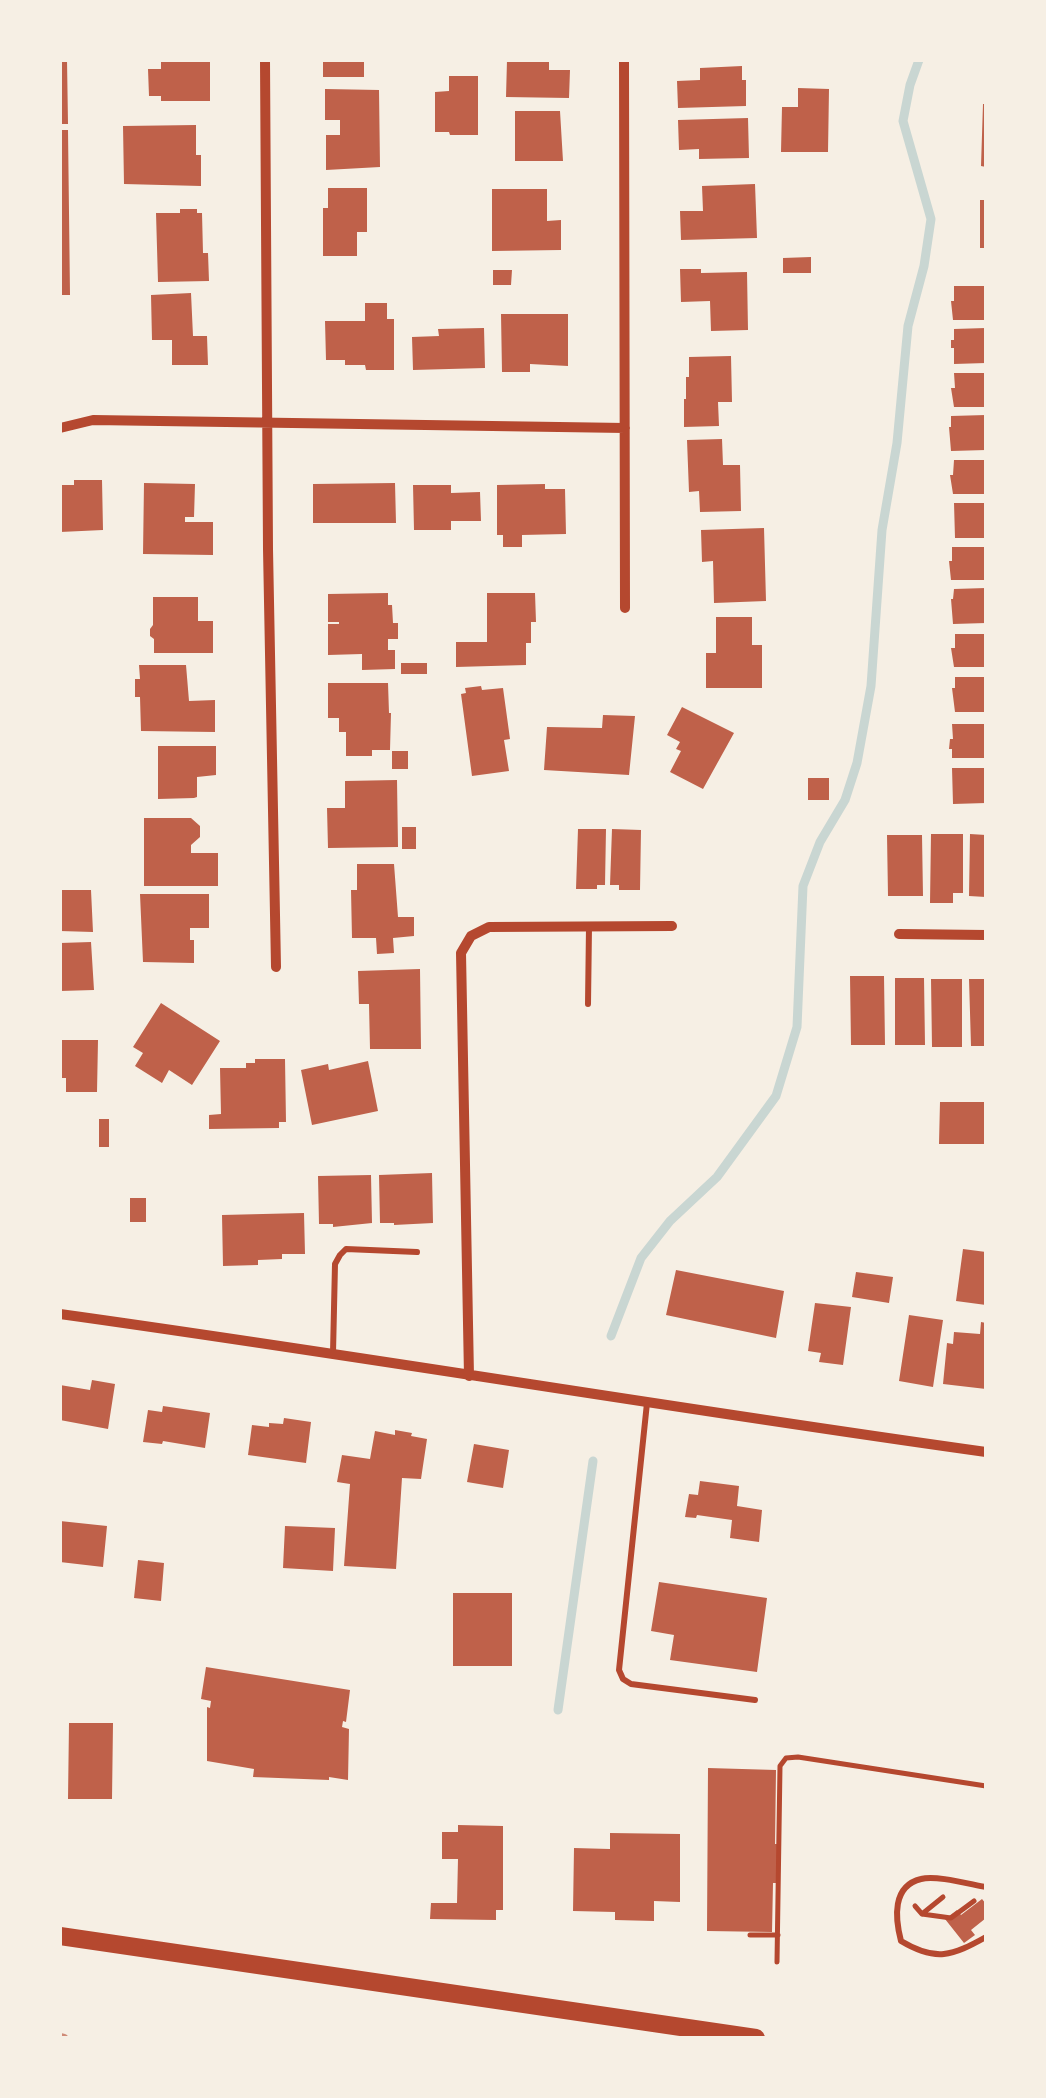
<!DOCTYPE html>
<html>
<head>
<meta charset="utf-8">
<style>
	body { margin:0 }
	#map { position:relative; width:1046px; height:2098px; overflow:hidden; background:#f6efe4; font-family:Cabin,sans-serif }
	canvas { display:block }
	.frame { position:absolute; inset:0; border:62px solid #f6efe4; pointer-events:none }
</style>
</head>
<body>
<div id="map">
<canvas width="1046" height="2098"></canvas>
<div class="frame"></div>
</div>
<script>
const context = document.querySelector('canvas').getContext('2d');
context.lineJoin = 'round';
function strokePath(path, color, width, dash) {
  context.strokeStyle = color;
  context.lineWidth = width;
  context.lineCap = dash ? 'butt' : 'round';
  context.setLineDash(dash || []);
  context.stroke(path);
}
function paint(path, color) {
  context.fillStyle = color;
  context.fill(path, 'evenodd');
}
strokePath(new Path2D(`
	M611 1336 641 1258 670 1221 717 1177 776 1096 797 1027 803 886 820 842 845 800 857 763 871 686 882 530 897 443 908 326 924 266 931 219 903 121 910 85 919 60
	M558 1710 593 1461`), '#c9d6d2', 9);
paint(new Path2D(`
	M60 60H67L68 124H60Z
	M161 60H210V101H161V96H149L148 69H161Z
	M323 60H364V77H323Z
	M507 60H549V70H570L569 98 506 97Z
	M742 66V80H746V106L678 108 677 81 700 80V68Z
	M449 76H478V135H450L449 132H435V92L449 91Z
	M798 88 829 89 828 152H781L782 107H798Z
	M325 89 379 90 380 167 326 170V135H340V120H325Z
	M983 104H986V167L981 166Z
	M515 111H560L563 161H515Z
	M748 118 749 158 699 159V149L679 150 678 120Z
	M196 125V155H201V186L124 184 123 126Z
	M60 130H68L70 295H60Z
	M755 184 757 238 681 240 680 211H703L702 186Z
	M328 188H367V232H357V256H323V208H328Z
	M492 189H547V221L561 220V250L492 251Z
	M980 200H986V248H980Z
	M180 209H197V213H202L203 253H208L209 281 158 282 156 213H180Z
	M811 257V273H783V258Z
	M680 269H701V273L747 272 748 330 711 331 710 301 681 302Z
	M493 270H512L511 285H493Z
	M954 286H986V320H953L951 301H954Z
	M191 293 193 336H207L208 365H172V340H152L151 295Z
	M365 303H387V319H394V370H366L365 365H345V360H326L325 321H365Z
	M501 314H568V366L530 364V372H502Z
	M484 328 485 368 413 370 412 337 439 336 438 329Z
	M986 328V363L954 364V348H951V340H954V329Z
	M731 356 732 402H718L719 426 684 427V399H686V377H689V357Z
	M954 373H986V407H954L951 388H955Z
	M986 415V450L951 451 949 427H951V416Z
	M722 439 723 465H740L741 511 700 512 699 491 689 492 687 440Z
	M954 460H986V494H953L950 475H953Z
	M74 480H102L103 530 60 532V485H74Z
	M144 483 195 484 194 517H185V522H213V555L143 554Z
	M395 483 396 523H313V484Z
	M545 484V489H565L566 534 522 535V547H503V535H497V485Z
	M413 485H451V493L480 492 481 521H451V530H414Z
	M954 503H986V538H955Z
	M764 528 766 601 714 603 713 561 702 562 701 530Z
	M952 547H986V580H951L949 561H952Z
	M986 588V623L953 624 951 599H953L954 589Z
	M388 593V605H392L393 623H398V639H388V650H395V669L362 670V654L328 655V624H339V622H328V594Z
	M487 593H535L536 622H531V643H526V665L456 667V642H487Z
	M153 597H198V621H213V653H154V639L150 636V629L153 625Z
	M716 617H752V645H762V688H706V653H716Z
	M955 634H986V667H954L951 648H955Z
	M401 663H427V674H401Z
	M139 665H186L189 701 215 700V732L141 731 140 697H135V679H140Z
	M955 677H986V712H955L952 688H955Z
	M328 683H388L389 713H391L390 750H372V756H346V732H339V718H328Z
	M481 686 482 690 503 688 510 739 504 740 509 771 472 776 461 694 466 693 465 688Z
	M682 707 734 733 703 789 670 772 681 751 676 749 680 742 667 735Z
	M603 715 635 716 629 775 544 770 547 727 602 728Z
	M952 724H986V758H952V749H949L950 739H953Z
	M158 746H216V775L197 777V797L194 798 158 799Z
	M392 751H408V769H392Z
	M952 768H986V803L953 804Z
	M808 778H829V800H808Z
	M397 780 398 847 328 848 327 808H345V781Z
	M144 818H191L200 826V837L191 845V853H218V886H144Z
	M402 827H416V849H402Z
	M578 829H606L605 885H597V889H576Z
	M612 829 641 830 640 890H619V885H610Z
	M931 834H963V893H953V903H930Z
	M970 834 986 835V897L969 896Z
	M887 835H922L923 896H888Z
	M357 864H394L398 917H414V936L393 938 394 953 377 954 376 938H352L351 890H357Z
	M60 890H91L93 932 60 931Z
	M140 894H209V928H190V940H194V963L143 962Z
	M91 942 94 990 60 991V943Z
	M420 969 421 1049H370L369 1004H359L358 971Z
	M850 976H884L885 1045H851Z
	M895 978H924L925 1045H895Z
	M931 979H962V1047H932Z
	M969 979H986V1046H971Z
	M161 1003 220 1041 192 1085 169 1070 162 1083 135 1066 143 1053 133 1047Z
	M60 1040H98L97 1092H66V1078H60Z
	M255 1059H285L286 1122H279V1128L209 1129V1115L221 1114 220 1068H246V1063H255Z
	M368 1061 378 1111 312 1125 301 1070 328 1064 329 1070Z
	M940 1102H986V1144H939Z
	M99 1119H109V1147H99Z
	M432 1173 433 1223 394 1225V1223H380L379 1175Z
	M371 1175 372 1223 333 1227V1224H319L318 1176Z
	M130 1198H146V1222H130Z
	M304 1213 305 1254H282V1259L258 1260V1265L223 1266 222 1215Z
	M963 1249 986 1252V1305L956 1301Z
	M676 1270 784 1291 776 1338 666 1315Z
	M856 1272 893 1277 889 1303 852 1297Z
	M815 1303 851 1307 843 1365 819 1362 821 1353 808 1351Z
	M909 1315 943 1320 933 1387 899 1381Z
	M981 1322 986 1323V1389L943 1384 947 1343 953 1344 954 1332 980 1334Z
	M92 1380 115 1384 108 1429 60 1420V1385L90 1390Z
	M163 1406 210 1413 205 1448 163 1441 162 1444 143 1442 148 1410 162 1412Z
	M284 1418 311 1422 306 1463 248 1455 252 1425 269 1427V1423L283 1424Z
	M395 1430 412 1433 411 1436 427 1439 421 1479 402 1478 396 1569 344 1566 350 1484 337 1482 342 1455 370 1459 375 1431 395 1435Z
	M474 1444 509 1450 503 1488 467 1482Z
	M700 1481 739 1486 737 1506 762 1510 759 1542 730 1538 732 1520 697 1515 696 1518 685 1517 689 1494 698 1495Z
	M60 1521 107 1526 103 1567 60 1562Z
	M285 1526 335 1528 333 1571 283 1568Z
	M138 1560 164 1563 161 1601 134 1598Z
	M659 1582 767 1598 757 1672 670 1660 674 1635 651 1631Z
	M453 1593H512V1666H453Z
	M206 1667 350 1690 346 1722 343 1721 342 1727 349 1729 348 1780 329 1777V1780L253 1777 254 1769 207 1761V1707L210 1708 211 1701 201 1699Z
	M69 1723H113L112 1799H68Z
	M708 1768 776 1770 775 1844H778V1883H773L772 1932 707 1931Z
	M458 1825 503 1826V1910H496V1920L430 1919 431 1903H457L458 1859H442V1832H458Z
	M610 1833 680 1834V1902L654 1901V1921L615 1920V1912L573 1911 574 1848 610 1849Z
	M982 1899 986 1904V1918L971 1930 975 1935 964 1943 945 1919 957 1910 961 1915Z`), '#bf614a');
strokePath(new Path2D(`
	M915 1906 922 1914 951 1918 974 1901
	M922 1914 943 1897
	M750 1935H778
	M777 1962 780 1766 786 1758 798 1757 986 1786`), '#b5482f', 5);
strokePath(new Path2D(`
	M588 1004 589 927
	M333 1353 335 1264 340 1255 346 1249 417 1252
	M647 1403 619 1670 623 1679 631 1684 755 1700
	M986 1887C969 1884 936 1875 921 1879 892 1886 895 1918 901 1941 936 1962 952 1956 986 1937`), '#b5482f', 6);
strokePath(new Path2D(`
	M265 60 268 549 276 967
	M624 60 625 608
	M60 428 93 420 625 428
	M899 934 986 935
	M60 1314C369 1357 677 1409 986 1452
	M469 1376 461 953 471 936 489 927 672 926`), '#b5482f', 10);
strokePath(new Path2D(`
	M60 1936 756 2038`), '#b5482f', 18);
strokePath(new Path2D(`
	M60 2037 64 2038`), '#cf8b77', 8);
</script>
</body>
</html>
